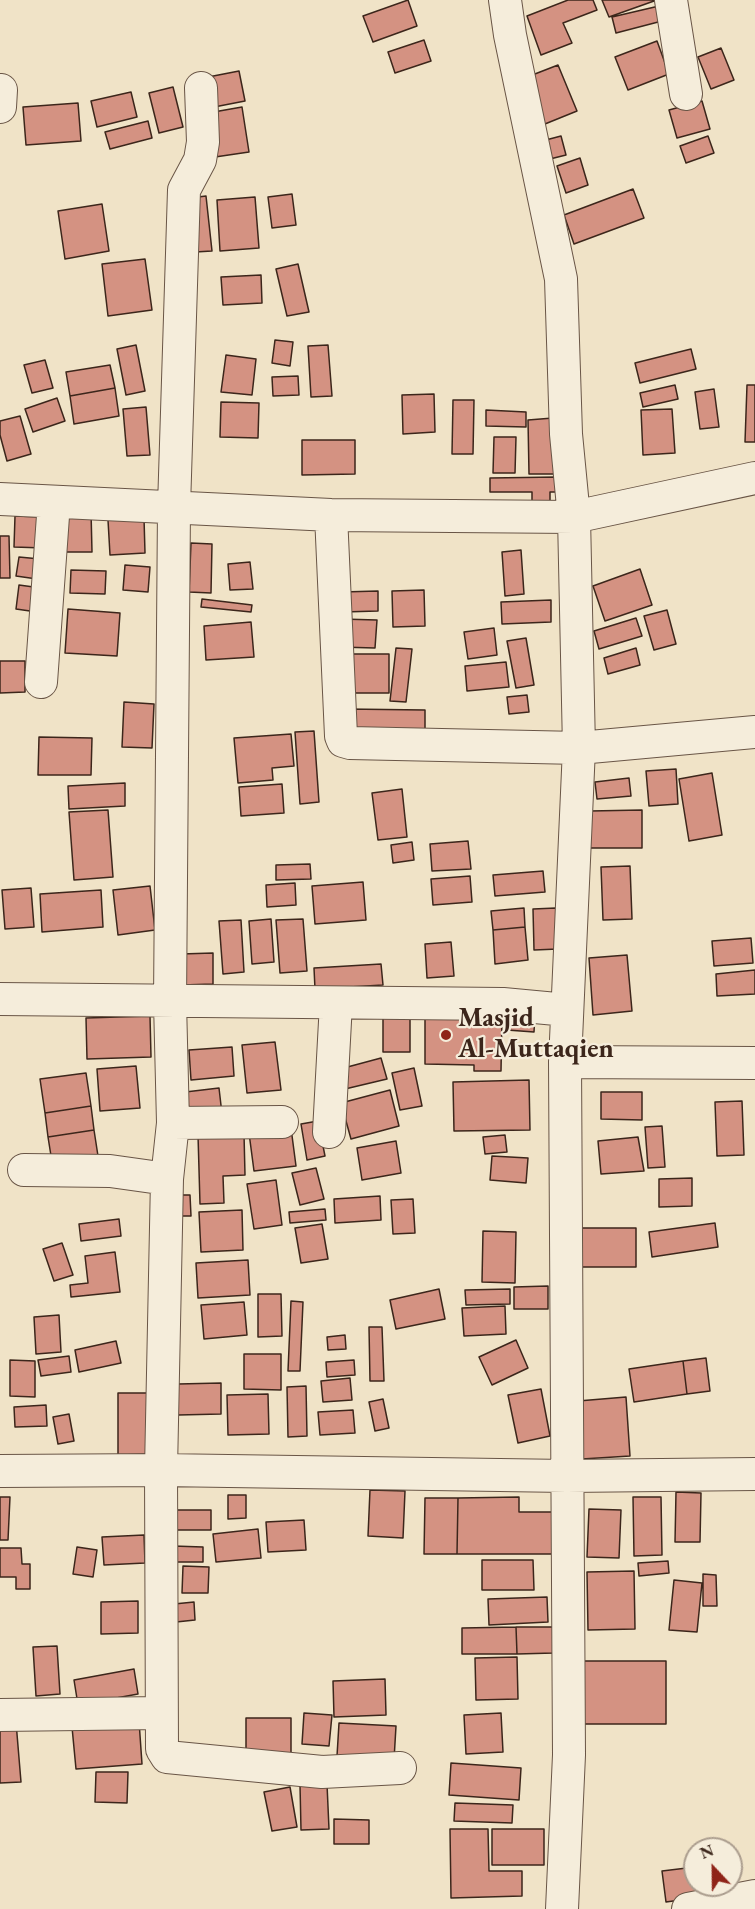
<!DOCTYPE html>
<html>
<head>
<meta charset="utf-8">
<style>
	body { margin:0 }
	#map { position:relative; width:755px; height:1909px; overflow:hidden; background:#f0e3c7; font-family:"EB Garamond",serif }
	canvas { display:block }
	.north { position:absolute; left:683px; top:1837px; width:60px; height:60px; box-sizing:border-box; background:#f5eddb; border:2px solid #ab9d8e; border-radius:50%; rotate:338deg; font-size:16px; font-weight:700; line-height:24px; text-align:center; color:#3c261b }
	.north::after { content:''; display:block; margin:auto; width:21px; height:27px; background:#8f2418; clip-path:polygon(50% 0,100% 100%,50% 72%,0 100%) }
</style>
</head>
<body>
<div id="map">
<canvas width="755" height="1909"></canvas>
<div class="north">N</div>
</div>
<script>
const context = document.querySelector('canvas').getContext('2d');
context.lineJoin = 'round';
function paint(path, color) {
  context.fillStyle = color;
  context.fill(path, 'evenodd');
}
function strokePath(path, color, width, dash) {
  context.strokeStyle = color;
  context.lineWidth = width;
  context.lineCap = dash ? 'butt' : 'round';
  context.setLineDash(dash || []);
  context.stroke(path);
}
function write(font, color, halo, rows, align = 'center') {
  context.font = font + ' "EB Garamond",serif';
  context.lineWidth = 4.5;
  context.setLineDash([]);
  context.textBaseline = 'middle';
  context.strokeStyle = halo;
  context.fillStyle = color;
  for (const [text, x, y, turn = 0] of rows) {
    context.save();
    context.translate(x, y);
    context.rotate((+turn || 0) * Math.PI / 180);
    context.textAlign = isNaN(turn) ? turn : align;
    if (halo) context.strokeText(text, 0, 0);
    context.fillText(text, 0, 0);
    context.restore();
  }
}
const building = new Path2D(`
	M408 0 417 26 373 42 363 16Z
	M568 0H593L597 10 563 23 572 43 541 55 527 16Z
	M602 0H654V1L609 17Z
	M659 6 662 21 616 33 612 17Z
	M424 40 431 61 395 73 388 52Z
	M657 41 669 74 628 90 615 57Z
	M721 48 734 80 711 89 698 57Z
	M558 65 577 111 540 126 522 79Z
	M239 71 245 101 209 108 203 78Z
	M173 87 183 127 159 133 149 93Z
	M131 92 137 117 97 127 91 101Z
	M702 101 710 129 677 138 669 110Z
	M78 103 81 141 26 145 23 107Z
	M242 107 249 152 215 157 208 113Z
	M148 121 152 138 110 149 105 132Z
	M561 136 566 155 546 160 542 141Z
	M708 136 714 153 686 163 680 146Z
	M580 158 588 185 566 193 557 166Z
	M633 189 644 218 574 244 564 215Z
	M292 194 296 225 272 228 268 197Z
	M206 196 212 251 195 252 190 198Z
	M255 197 259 248 220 251 217 200Z
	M102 204 109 251 65 259 58 211Z
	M145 259 152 310 108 316 102 264Z
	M298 264 309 312 287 316 276 269Z
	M261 275 262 303 223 305 221 277Z
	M275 340 293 342 290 366 272 363Z
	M136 345 145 391 126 395 117 349Z
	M328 345 332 396 311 397 308 346Z
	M691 349 696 369 640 383 635 363Z
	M226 355 256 359 252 395 221 392Z
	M45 360 53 388 32 393 24 365Z
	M110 365 115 388 70 396 66 372Z
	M298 376 299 395 273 396 272 377Z
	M675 385 678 399 643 407 640 393Z
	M747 385H755V442H745Z
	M115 388 119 416 74 424 70 396Z
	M714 389 719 427 700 429 695 392Z
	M434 394 435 432 403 434 402 395Z
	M57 398 65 421 33 432 25 409Z
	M453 400H474L473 454H452Z
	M221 402 259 403 258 438 220 437Z
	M146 407 150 455 127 456 123 409Z
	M672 409 675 453 643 455 641 410Z
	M486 410 526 412V427L486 426Z
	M20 416 31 454 7 461 0 435V421Z
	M553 418 554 474H529L528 420Z
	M494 437H516L515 473H493Z
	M302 440H355V474L302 475Z
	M557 477V492H550V507L532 508V492H490V478Z
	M91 511 92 552H59V512Z
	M15 516 46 517 44 548 14 547Z
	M144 518 145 553 110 555 108 520Z
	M0 536H9L10 578H0Z
	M191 543 212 544 211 593 189 592Z
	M521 550 524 594 505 596 502 552Z
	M19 557 40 559 37 579 16 576Z
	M250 562 253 589 230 590 228 564Z
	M125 565 150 567 148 592 123 590Z
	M640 569 652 605 605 621 593 586Z
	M71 570 106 571 105 594 70 593Z
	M19 585 41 588 37 612 16 609Z
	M424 590 425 626 393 627 392 591Z
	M378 591V611L343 612 342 592Z
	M202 599 252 605 251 612 201 607Z
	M551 600V622L502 624 501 602Z
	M68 609 120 613 117 656 65 653Z
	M667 610 676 644 654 650 644 616Z
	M636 618 642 636 599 649 594 631Z
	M341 619 377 620 375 648 339 647Z
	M251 622 254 657 206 660 204 626Z
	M494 628 497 655 468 659 464 632Z
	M526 638 534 685 516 688 507 641Z
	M396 648 412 649 406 702 390 701Z
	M636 648 640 665 608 674 604 658Z
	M342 654H389V693H342Z
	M0 661H25V692L0 693Z
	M506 662 509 687 467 691 465 666Z
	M527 695 529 712 509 714 507 697Z
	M124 702 154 704 152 748 122 747Z
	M345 709 425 710V735H345Z
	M314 731 319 802 300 804 295 732Z
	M291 734 294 766 272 768 273 780 238 783 234 738Z
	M39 737 92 738 91 775H38Z
	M676 769 678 804 649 806 646 771Z
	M712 773 722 835 689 841 679 779Z
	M629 778 631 796 597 799 595 782Z
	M125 783V806L69 809 68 786Z
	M282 784 284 813 241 816 239 787Z
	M402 789 407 837 378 840 372 793Z
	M108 810 113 877 74 880 69 812Z
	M642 810V848H590V811Z
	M468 841 471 869 432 871 430 844Z
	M412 842 414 860 393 863 391 845Z
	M310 864 311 879 276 880V865Z
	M630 866 632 919 603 920 601 867Z
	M543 871 545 892 495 896 493 875Z
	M470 876 472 902 433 905 431 879Z
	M363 882 366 920 315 924 312 886Z
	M295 883 296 905 267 907 266 885Z
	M150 886 155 930 118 935 113 890Z
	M31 888 34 927 5 929 2 890Z
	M101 890 103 927 42 932 40 894Z
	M524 908 525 927 493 930 491 911Z
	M556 908 558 949 534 950 533 909Z
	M271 919 274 962 252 964 249 921Z
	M303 919 307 971 280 973 276 920Z
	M241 920 244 972 223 974 219 921Z
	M525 927 528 960 495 964 493 930Z
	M751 938 753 963 714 966 712 941Z
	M451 942 454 976 427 978 425 944Z
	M213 953V984L182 985 181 954Z
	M627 955 632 1011 593 1015 589 958Z
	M381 964 383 985 315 989 314 968Z
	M755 970V994L717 996 716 974Z
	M508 1013 535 1014 534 1032 507 1030Z
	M425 1014 502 1015 501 1071H474V1065L425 1064Z
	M383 1015H410V1052H383Z
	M150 1016 151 1057 87 1059 86 1018Z
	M275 1042 281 1090 247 1093 242 1045Z
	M232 1047 234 1076 191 1080 189 1050Z
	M381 1058 387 1079 345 1089 340 1069Z
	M136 1066 140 1108 100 1111 97 1069Z
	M414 1068 422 1106 400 1110 392 1073Z
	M86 1073 91 1106 45 1113 40 1079Z
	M529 1080 530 1130 454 1131 453 1082Z
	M219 1088 222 1114 180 1118 177 1093Z
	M390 1090 399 1126 351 1139 341 1103Z
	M601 1092H642V1120L601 1119Z
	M742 1101 744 1155 717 1156 715 1102Z
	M91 1106 94 1130 48 1137 45 1113Z
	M318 1121 325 1156 307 1160 301 1124Z
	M662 1126 665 1167 648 1168 645 1127Z
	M291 1128 296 1166 254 1171 249 1133Z
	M94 1130 98 1156 52 1162 48 1137Z
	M244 1134 245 1175 223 1176 224 1203 200 1204 198 1135Z
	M505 1135 507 1152 485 1154 483 1137Z
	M638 1137 644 1171 601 1174 598 1141Z
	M396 1141 401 1173 362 1180 357 1148Z
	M492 1156 528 1158 526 1183 490 1180Z
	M316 1168 324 1199 300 1205 292 1173Z
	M692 1178V1206L659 1207V1179Z
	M276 1180 282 1225 254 1229 247 1184Z
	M170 1195H190L191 1216H170Z
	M380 1196 381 1220 335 1223 334 1199Z
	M413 1199 415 1233 393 1234 391 1200Z
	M325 1209 326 1220 290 1223 289 1212Z
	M242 1210 243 1250 201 1252 199 1212Z
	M119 1219 121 1236 81 1241 79 1224Z
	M715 1223 718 1247 652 1257 649 1232Z
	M322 1224 328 1259 301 1263 295 1228Z
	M580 1228H636V1267H580Z
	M483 1231 516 1232 515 1283 482 1282Z
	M62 1243 73 1275 54 1281 43 1249Z
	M115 1252 120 1292 71 1297 70 1285 88 1283 85 1256Z
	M248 1260 250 1295 198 1298 196 1263Z
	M548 1286V1309H514V1287Z
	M439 1289 445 1319 396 1329 390 1300Z
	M510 1289V1304L466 1305 465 1290Z
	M258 1294H281L282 1336 258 1337Z
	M291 1301 303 1302 300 1371H288Z
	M244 1302 247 1335 204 1339 201 1305Z
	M505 1306 506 1334 464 1336 462 1308Z
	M59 1315 61 1352 36 1354 34 1317Z
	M369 1327H382L384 1381H370Z
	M345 1335 346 1349 328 1350 327 1337Z
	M516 1340 528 1368 492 1385 479 1357Z
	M116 1341 121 1363 79 1372 75 1350Z
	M244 1354H281V1390L244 1389Z
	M69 1356 71 1372 41 1376 38 1360Z
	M706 1358 710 1391 687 1394 683 1361Z
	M10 1360 35 1361V1397L10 1396Z
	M354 1360 355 1375 327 1377 326 1362Z
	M683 1361 687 1394 634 1402 629 1369Z
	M350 1378 352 1400 323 1402 321 1381Z
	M221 1383V1414L178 1415V1384Z
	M306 1386 307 1436 288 1437 287 1387Z
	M541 1389 550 1436 518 1443 508 1395Z
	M118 1393H153V1454L118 1455Z
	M268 1394 269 1434 228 1435 227 1395Z
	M626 1397 630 1456 582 1459 578 1401Z
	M383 1399 389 1428 375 1431 369 1402Z
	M46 1405 47 1426 15 1427 14 1407Z
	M353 1410 355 1433 320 1435 318 1412Z
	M69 1414 74 1441 58 1444 53 1417Z
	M370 1490 405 1491 403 1538 368 1536Z
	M676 1492 701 1493 700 1542H675Z
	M228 1495H246V1518L228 1519Z
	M0 1497H10L8 1540H0Z
	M519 1497V1512H556L555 1554H457L458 1498Z
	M633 1497H661L662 1555 634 1556Z
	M425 1498H458L457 1554H424Z
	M589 1509 621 1510 619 1558 587 1557Z
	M168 1510H211V1530H168Z
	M304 1520 306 1550 268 1552 266 1522Z
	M258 1529 261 1558 216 1562 213 1534Z
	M144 1535 145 1563 104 1565 102 1537Z
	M173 1546 203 1547V1562H172Z
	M77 1547 97 1550 93 1577 73 1574Z
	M0 1548H21L22 1564H30V1589H16V1577H0Z
	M482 1560H533L534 1590H482Z
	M668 1561 669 1573 639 1576 638 1563Z
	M183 1566 209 1567 208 1593H182Z
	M634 1571 635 1629 588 1630 587 1572Z
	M703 1574 716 1575 717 1606H703Z
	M674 1580 702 1583 697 1632 669 1630Z
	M547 1597 548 1622 489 1625 488 1599Z
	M138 1601V1633L101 1634V1602Z
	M194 1602 195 1620 176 1622 174 1604Z
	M516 1627H554V1653L517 1654Z
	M516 1627 517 1654H462V1628Z
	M57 1646 60 1694 36 1696 33 1647Z
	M517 1657 518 1699 476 1700 475 1658Z
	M583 1661H666V1724H583Z
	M134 1669 138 1694 78 1705 74 1680Z
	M385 1679 386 1715 334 1717 333 1681Z
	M304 1713 332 1715 329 1746 302 1744Z
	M501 1713 503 1752 466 1754 464 1715Z
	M246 1718H291V1762H246Z
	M139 1721 142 1764 76 1769 72 1727Z
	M16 1722 21 1782 0 1783V1723Z
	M339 1723 396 1726 394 1760 337 1756Z
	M451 1763 521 1768 519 1800 449 1795Z
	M96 1772H128L127 1803 95 1802Z
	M327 1784 329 1829 301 1830 300 1785Z
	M290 1787 297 1827 272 1831 264 1792Z
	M455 1803 513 1805 512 1823 454 1821Z
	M334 1819 369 1820V1844H334Z
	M450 1829H488L489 1871H522V1896L451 1898Z
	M492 1829H544V1865H492Z
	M695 1867V1885H722L723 1894 666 1902 662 1871Z`);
paint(building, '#d49282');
strokePath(building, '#3c261b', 1.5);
const minor = new Path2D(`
	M505 0 510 35 561 279 566 434 574 517 579 748 565 1062 569 1755 562 1909
	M671 0 686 94
	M201 88 203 142 200 160 184 190 174 507 170 1002 173 1123 167 1179 161 1470 162 1749 167 1757 322 1772 400 1768
	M0 107 1 90
	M0 499 331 515 574 517 755 478
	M331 515 341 736 343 741 350 743 579 748 755 732
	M41 682 54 502
	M0 999 503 1004 567 1010
	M565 1062 755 1063
	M173 1123 282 1122
	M329 1132 336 1003
	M24 1170 110 1171 167 1179
	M0 1471 161 1470 567 1476 755 1474
	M0 1715 161 1713
	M688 1909 755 1896`);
strokePath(minor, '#695546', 34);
strokePath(minor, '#f5eddb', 32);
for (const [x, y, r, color] of [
	[446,1035,6,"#8f2418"]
]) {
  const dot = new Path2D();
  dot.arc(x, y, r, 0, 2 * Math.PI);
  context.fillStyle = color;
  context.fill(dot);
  strokePath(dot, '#f5eddb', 2);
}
write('bold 27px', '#3c261b', '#f5eddb', [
	["Masjid",458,1019],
	["Al-Muttaqien",458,1050]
], 'left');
</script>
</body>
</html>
